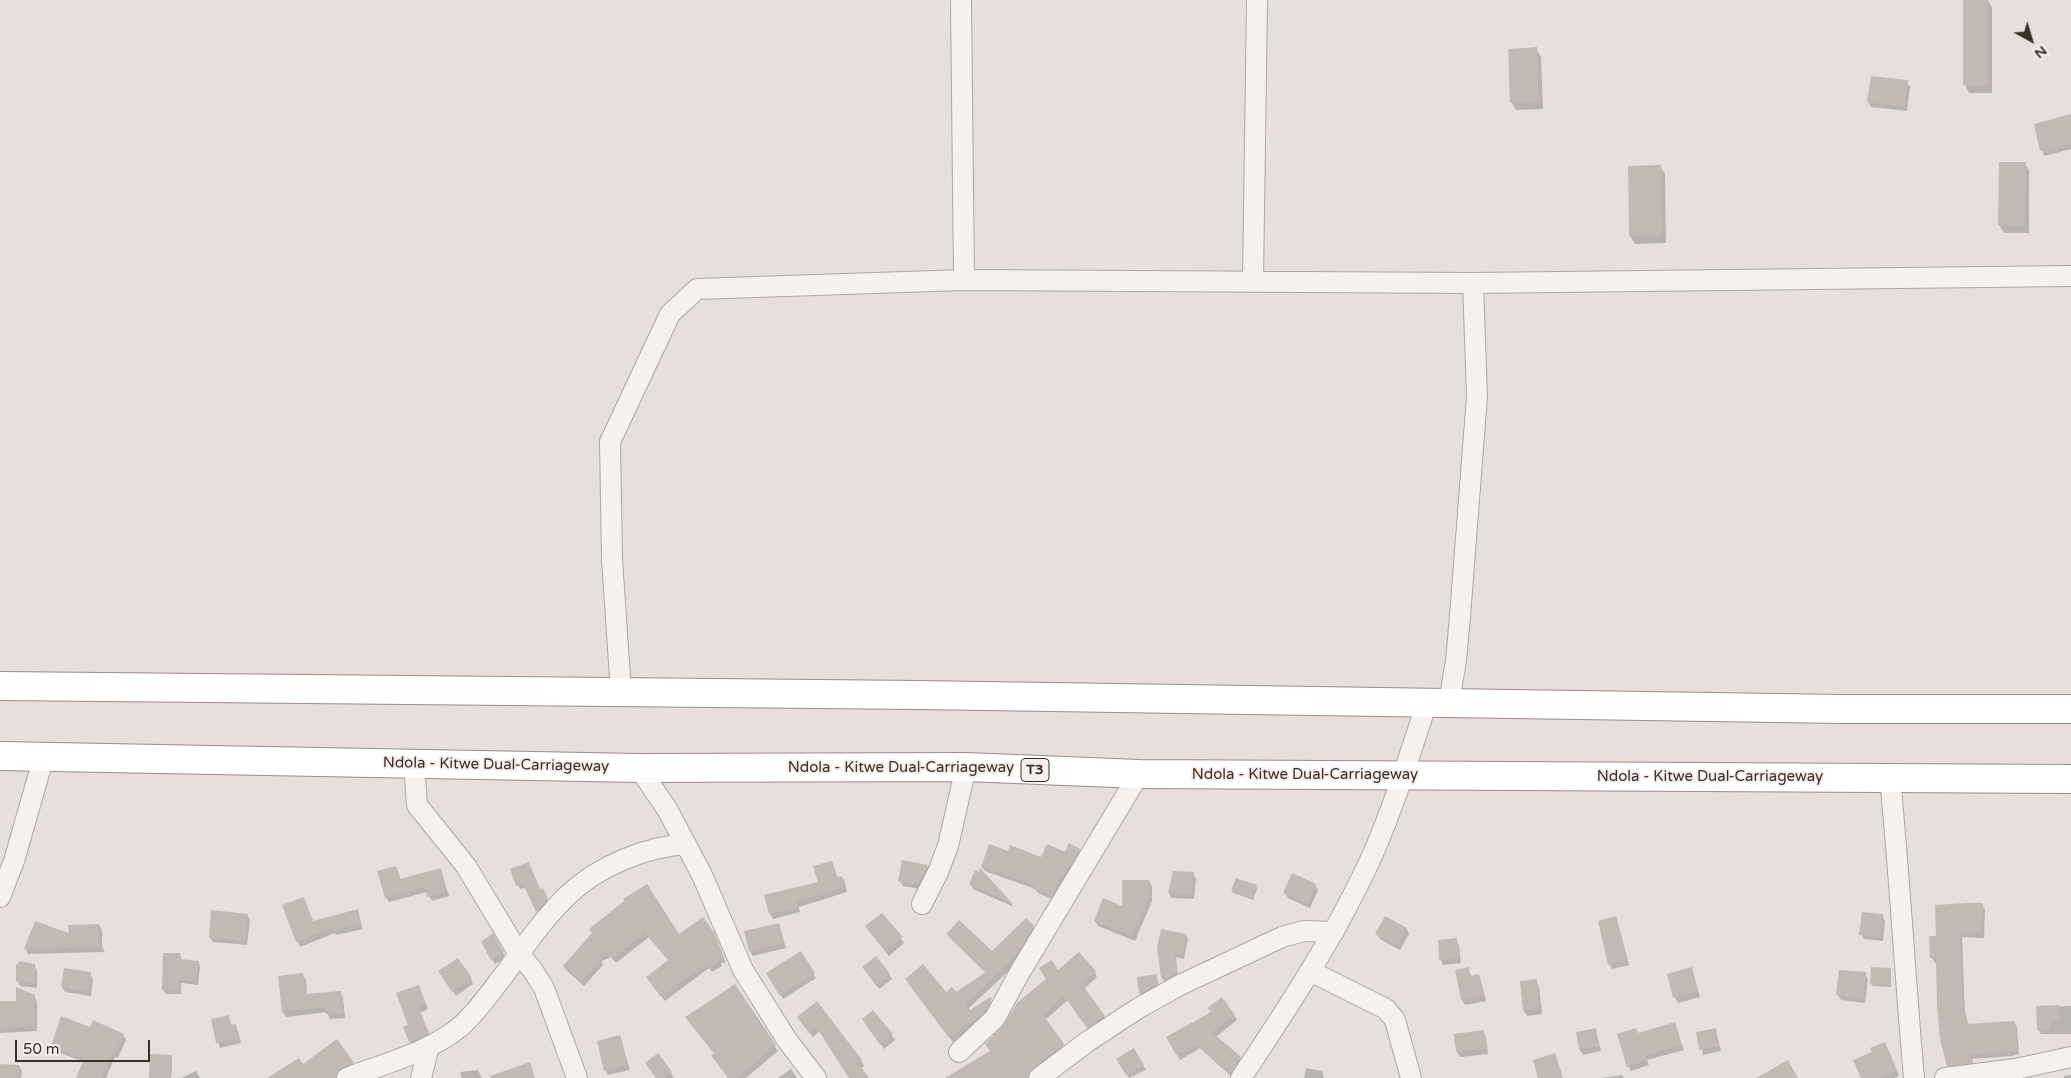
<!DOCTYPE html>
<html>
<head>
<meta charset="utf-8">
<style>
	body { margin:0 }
	#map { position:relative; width:2071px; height:1078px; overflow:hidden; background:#e6dfdd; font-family:"Varela Round",sans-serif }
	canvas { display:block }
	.north { position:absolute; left:2006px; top:15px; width:50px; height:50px; -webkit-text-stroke:4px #f4eeec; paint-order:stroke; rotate:141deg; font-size:14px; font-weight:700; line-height:20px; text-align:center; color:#3b2e27 }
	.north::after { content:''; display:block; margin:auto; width:18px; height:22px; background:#3b2e27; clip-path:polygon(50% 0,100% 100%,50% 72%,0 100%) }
	.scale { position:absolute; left:15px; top:1040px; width:135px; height:22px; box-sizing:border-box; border:2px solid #3b2e27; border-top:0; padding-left:6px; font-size:15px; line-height:18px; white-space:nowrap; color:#3b2e27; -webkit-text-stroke:4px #f4eeec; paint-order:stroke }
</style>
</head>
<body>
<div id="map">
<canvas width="2071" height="1078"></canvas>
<div class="north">N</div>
<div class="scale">50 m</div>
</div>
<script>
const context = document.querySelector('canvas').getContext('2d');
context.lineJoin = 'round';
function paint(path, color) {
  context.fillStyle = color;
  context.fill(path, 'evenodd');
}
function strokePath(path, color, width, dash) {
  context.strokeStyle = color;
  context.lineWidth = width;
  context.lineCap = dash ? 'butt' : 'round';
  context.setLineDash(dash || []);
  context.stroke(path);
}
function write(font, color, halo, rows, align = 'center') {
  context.font = font + ' "Varela Round",sans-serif';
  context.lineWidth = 4;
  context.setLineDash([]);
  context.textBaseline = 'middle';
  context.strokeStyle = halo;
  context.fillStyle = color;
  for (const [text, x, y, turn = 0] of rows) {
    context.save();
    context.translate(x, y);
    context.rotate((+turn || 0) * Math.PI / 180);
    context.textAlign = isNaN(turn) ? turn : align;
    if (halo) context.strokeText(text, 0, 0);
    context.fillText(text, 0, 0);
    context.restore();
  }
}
paint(new Path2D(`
	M1988 0 1992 8V93H1969L1965 85 1964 1Z
	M1536 49 1541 57 1543 109 1516 110 1511 102Z
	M1907 82 1910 87 1907 111 1871 107 1868 102Z
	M2071 118V149L2044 156 2035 125Z
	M2025 163 2029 171V233H2004L1999 225Z
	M1660 166 1665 174 1666 243 1635 244 1630 236Z
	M1079 850 1082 854 1054 900 1038 893 1035 889 985 871 982 867 1009 853 1042 858Z
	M832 862 838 878 842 877 845 882 847 892 799 907 800 912 773 919 770 914 820 883Z
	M927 866 930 871 921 889 903 886 900 881Z
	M396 867 401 880 440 869 449 896 432 901 427 892 389 902 386 897Z
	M511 870 544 893 549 903 539 915 526 887 520 889Z
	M981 870 1012 905 1014 907 973 889 970 884Z
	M1193 874 1196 879 1194 899 1172 898 1169 893Z
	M1149 881 1152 886V901L1135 941 1098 926 1095 921 1123 908Z
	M1315 885 1318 890 1310 908 1288 898 1285 893Z
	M1256 887 1257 889 1253 900 1234 893 1232 891Z
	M626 902 678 936 717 941 726 962 721 963 722 966 712 972 709 968 665 1001 650 982 669 961 649 937 616 963 611 957 602 961 603 965 584 986 567 971 564 966Z
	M1982 905 1985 910 1984 938 1962 937 1965 1015 1969 1025 2014 1022 2017 1027 2019 1054 2012 1056 1972 1059 1974 1068 1951 1071 1948 1065 1937 963H1935L1932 958 1937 937Z
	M283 906 313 922 357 911 363 929 336 935 335 933 300 947Z
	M882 914 904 943 889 956 870 932Z
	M247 915 250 920 247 945 213 942 210 937Z
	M1882 915 1885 921 1883 941 1864 939 1861 934Z
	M1386 918 1407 929 1409 934 1400 950 1380 939 1377 934Z
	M1616 918 1618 923 1629 965 1612 969 1610 964Z
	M36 922 70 935 99 925 102 930V947L105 952 28 954 26 949Z
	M779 924 786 948 753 956 750 951Z
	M1033 927 1036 932 1018 962 968 1009 969 1011 990 999 994 1005 973 1028 953 1042 910 984 945 993 956 994 986 973 951 939 948 934 992 953Z
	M492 935 506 958 495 964 482 942Z
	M1186 935 1188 939 1184 959 1176 957 1178 978 1165 982 1162 978 1158 947Z
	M1456 940 1459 945 1461 963 1443 965 1441 960Z
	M801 952 816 978 783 999 767 974Z
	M180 954 182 961 198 962 200 966 198 985 181 983V994H166L163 990Z
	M34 965 37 970V988L20 986 17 980Z
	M1468 969 1472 977 1478 975 1481 981 1486 1001 1465 1005 1462 1000Z
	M1692 969 1700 997 1678 1003 1675 998Z
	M1890 969 1891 987 1873 986 1871 984Z
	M1058 972H1095L1097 977 1084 989 1107 1021 1091 1032 1068 1000 1045 1020 1066 1050 1031 1078H963L992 1052Z
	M867 973 889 974 892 979 879 989Z
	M90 974 93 979 91 996 65 992 62 987Z
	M1865 974 1868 979 1865 1003 1841 1000 1838 995Z
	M303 975 306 980 307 995 340 992 343 997 345 1018 330 1019 327 1012 286 1017 283 1012 280 977Z
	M443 976 471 979 473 984 456 996Z
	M1156 976 1159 986 1141 996 1138 978Z
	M1536 981 1539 986 1542 1014 1527 1016 1524 1011Z
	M418 986 428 1009 420 1013 431 1039 413 1047 404 1028 409 1025Z
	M34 996 37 1002V1031L0 1033V1002H17Z
	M817 1003 861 1061 864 1066 861 1068 868 1078H850L820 1031 813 1037 801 1022Z
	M2071 1006V1034H2041L2038 1029V1007Z
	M1209 1008 1234 1015 1237 1020 1216 1037 1240 1058 1243 1063 1233 1078 1200 1048 1180 1060 1168 1038 1212 1013Z
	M873 1011 895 1040 884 1049 866 1024Z
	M752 1015 778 1051 746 1078H728L715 1054 690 1023Z
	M228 1017 232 1026H235L238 1031 241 1043 220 1048 212 1020Z
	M1674 1023 1684 1050 1647 1060 1649 1065 1631 1071 1628 1066 1636 1029 1639 1034Z
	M90 1029 123 1035 126 1040 118 1058 115 1057 106 1078H77L84 1062 55 1051 52 1046Z
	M1595 1029 1601 1051 1583 1055 1580 1050Z
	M1715 1030 1721 1051 1703 1055 1697 1033Z
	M1483 1031 1486 1037 1488 1054 1460 1057 1457 1052 1455 1035Z
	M620 1036 630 1070 608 1075 605 1070Z
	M1887 1048 1899 1076 1894 1078H1862Z
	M1134 1050 1146 1070 1129 1078 1118 1059Z
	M658 1055 671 1073 674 1078H656Z
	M172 1056V1073L152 1072Z
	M353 1063 356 1068 340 1078H269L303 1065Z
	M0 1065 19 1066 22 1071 21 1078H0Z
	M1306 1068 1322 1071 1324 1078H1304Z
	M791 1069 797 1078H778Z
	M478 1070 482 1078H462L460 1072Z
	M196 1071 200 1078H181Z
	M1622 1075 1624 1078H1601Z
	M2071 1075V1078H2064V1076Z`), '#0003');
paint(new Path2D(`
	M1963 0H1988V85H1963Z
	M1537 47 1539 101 1510 103 1508 49Z
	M1871 76 1908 80 1904 107 1867 102Z
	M2071 114V144L2040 151 2034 124Z
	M1999 162H2026L2025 226 1998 225Z
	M1661 165 1662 235 1629 236 1628 166Z
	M1069 843 1080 849 1063 877 1061 876 1052 896 1033 889 1035 885 981 867 989 844 1008 851 1010 845 1041 857 1047 844 1065 852Z
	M902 860 928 865 918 885 898 881Z
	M832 861 837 877 842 876 845 887 797 902 798 907 769 914 764 895 818 882 813 866Z
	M529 862 540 889 543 888 548 899 536 912 523 884 516 886 510 869Z
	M396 866 400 879 441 868 447 891 427 897 425 887 385 898 377 871Z
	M980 868 1013 904 969 884 975 870 979 872Z
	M1173 871 1194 872 1192 894 1168 893Z
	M1292 873 1316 884 1307 904 1283 893Z
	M1236 878 1257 885 1252 898 1231 891Z
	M1122 880H1149V895L1132 936 1094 921 1103 898 1122 906Z
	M647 884 679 934 703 917 715 934 724 957 719 958 720 960 709 968 706 964 661 997 646 977 668 960 645 933 612 959 607 952 600 955 601 959 581 982 563 966 592 933 589 929 624 901 623 899Z
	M304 897 313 921 358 909 361 923 332 931 331 928 296 942 282 905Z
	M1967 903H1983L1981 933 1960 932 1963 1014 1966 1013 1967 1024 2015 1021 2017 1051 1970 1054 1972 1063 1947 1066 1940 1039 1937 1004 1936 958H1930L1929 936H1936L1935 905Z
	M211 910 248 914 245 941 209 938Z
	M1862 912 1883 914 1880 937 1859 935Z
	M882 913 903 937 885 951 865 926Z
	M1385 916 1407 928 1397 946 1375 934Z
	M1616 916 1627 960 1608 965 1598 921Z
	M1026 918 1034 926 1015 957 965 1004 970 1010 990 997 992 999 985 1011 970 1025 969 1023 949 1038 905 979 923 964 946 992 952 987 956 992 986 972 946 934 959 920 992 951Z
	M35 921 69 933 68 925 99 924V945L104 947 24 949Z
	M779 923 784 943 749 951 744 931Z
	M1161 929 1186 934 1182 955 1174 954 1177 973 1170 977 1161 978 1157 947Z
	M493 933 504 952 491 960 481 942Z
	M1457 938 1459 958 1439 960 1438 940Z
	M801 951 815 973 779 995 766 973Z
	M1079 952 1096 971 1081 983 1105 1016 1087 1028 1064 996 1043 1015 1064 1044 1032 1068 1027 1078H945L990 1051 985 1044 1003 1026 1017 1003 1046 979 1039 968 1052 960 1058 970Z
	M163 953H180V959L199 961 196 981 179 980V990H162Z
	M876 956 890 974 876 985 862 967Z
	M458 958 472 978 452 992 438 971Z
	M20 961 35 964V984L16 981V964H18Z
	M1469 967 1470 976 1479 974 1484 995 1461 1000 1455 970Z
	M1692 967 1698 992 1673 998 1667 974Z
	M1871 967 1891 968V985L1870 984Z
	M64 968 91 972 88 991 61 987Z
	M1839 970 1866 972 1863 998 1836 995Z
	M303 973 306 994 341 991 343 1013 325 1014V1007L282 1012 278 976Z
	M1157 974 1158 984 1139 994 1137 977Z
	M1537 979 1540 1010 1523 1011 1520 981Z
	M735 984 776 1045 737 1078H728L711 1055 714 1053 685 1017Z
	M419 985 426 1004 418 1007 429 1033 409 1042 403 1027 408 1025 396 993Z
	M16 987 35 995 34 1026 0 1029V1001H16Z
	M1222 997 1235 1015 1212 1032 1241 1057 1230 1074 1196 1044 1176 1055 1166 1037 1211 1012 1207 1008Z
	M817 1001 862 1060 858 1063 869 1078H849L816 1027 809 1033 797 1017Z
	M2059 1005V1020L2051 1021V1029L2037 1030 2036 1006Z
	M873 1010 893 1034 880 1045 862 1019Z
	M229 1015 231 1025 236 1024 239 1038 216 1043 211 1019Z
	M61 1016 90 1027 93 1020 124 1034 115 1054 112 1053 101 1078H76L84 1059 51 1046Z
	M1675 1022 1682 1045 1645 1055 1647 1060 1627 1067 1617 1034 1636 1028 1638 1033Z
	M1596 1028 1599 1046 1579 1050 1576 1032Z
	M1716 1028 1719 1046 1699 1050 1696 1032Z
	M1484 1030 1486 1049 1456 1052 1454 1034Z
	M620 1035 628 1064 604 1071 597 1041Z
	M337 1039 354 1063 338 1070 335 1078H267L299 1058 303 1064Z
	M1885 1042 1897 1070 1879 1078H1861L1853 1060 1872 1052 1870 1048Z
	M1134 1048 1144 1065 1126 1075 1116 1059Z
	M658 1053 672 1072 664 1078H656L645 1063Z
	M1555 1053 1563 1078H1538L1533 1060Z
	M150 1054 172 1055 171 1078H149Z
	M1788 1060 1798 1078H1756Z
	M530 1062 535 1078H491L490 1076Z
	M0 1064 19 1065V1078H0Z`), '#c2b9b4');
const street = new Path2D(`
	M961 0 964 280
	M1253 282 1257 0
	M621 692 612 559 610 442 670 314 697 289 964 280 1473 283 2071 276
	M1449 702 1456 661 1460 616 1477 396 1473 283
	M414 763 417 805 466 866 519 954 532 969 544 988 577 1078
	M639 768 667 809 702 875 743 970 787 1040 816 1078
	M1890 779C1900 879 1905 978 1914 1078
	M0 897 14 861 44 756
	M922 904 938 872 948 846 966 767
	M1310 971 1386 1009 1395 1020 1411 1078
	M959 1052 995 1018 1020 972 1139 774
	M347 1078C385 1063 429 1053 461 1026 479 1010 492 990 507 971 526 944 545 917 569 894 599 866 645 847 686 844
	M421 1078 429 1046
	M1039 1078 1087 1042 1137 1009 1180 985 1282 937 1304 931 1334 932
	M1241 1078C1289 1006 1336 935 1372 856 1394 806 1410 754 1427 702
	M1945 1078 2016 1069 2071 1057`);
const highway = new Path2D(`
	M0 686 918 695 1843 709H2071
	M0 756 639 768 966 767 1139 774 2071 779`);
strokePath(street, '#afa6a3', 22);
strokePath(highway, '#9b8c85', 30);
strokePath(street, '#f4f1ef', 20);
strokePath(highway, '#fff', 28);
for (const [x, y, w] of [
	[1035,770,28]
]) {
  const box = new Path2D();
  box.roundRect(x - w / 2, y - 11.5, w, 23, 4);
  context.fillStyle = '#f4eeec';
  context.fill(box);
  strokePath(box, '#3b2e27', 1);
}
write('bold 14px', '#3b2e27', null, [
	["T3",1035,770]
]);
write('15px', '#3b2e27', '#f4eeec', [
	["Ndola - Kitwe Dual-Carriageway",496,765,1],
	["Ndola - Kitwe Dual-Carriageway",901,768],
	["Ndola - Kitwe Dual-Carriageway",1305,775],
	["Ndola - Kitwe Dual-Carriageway",1710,777]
]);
</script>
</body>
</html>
